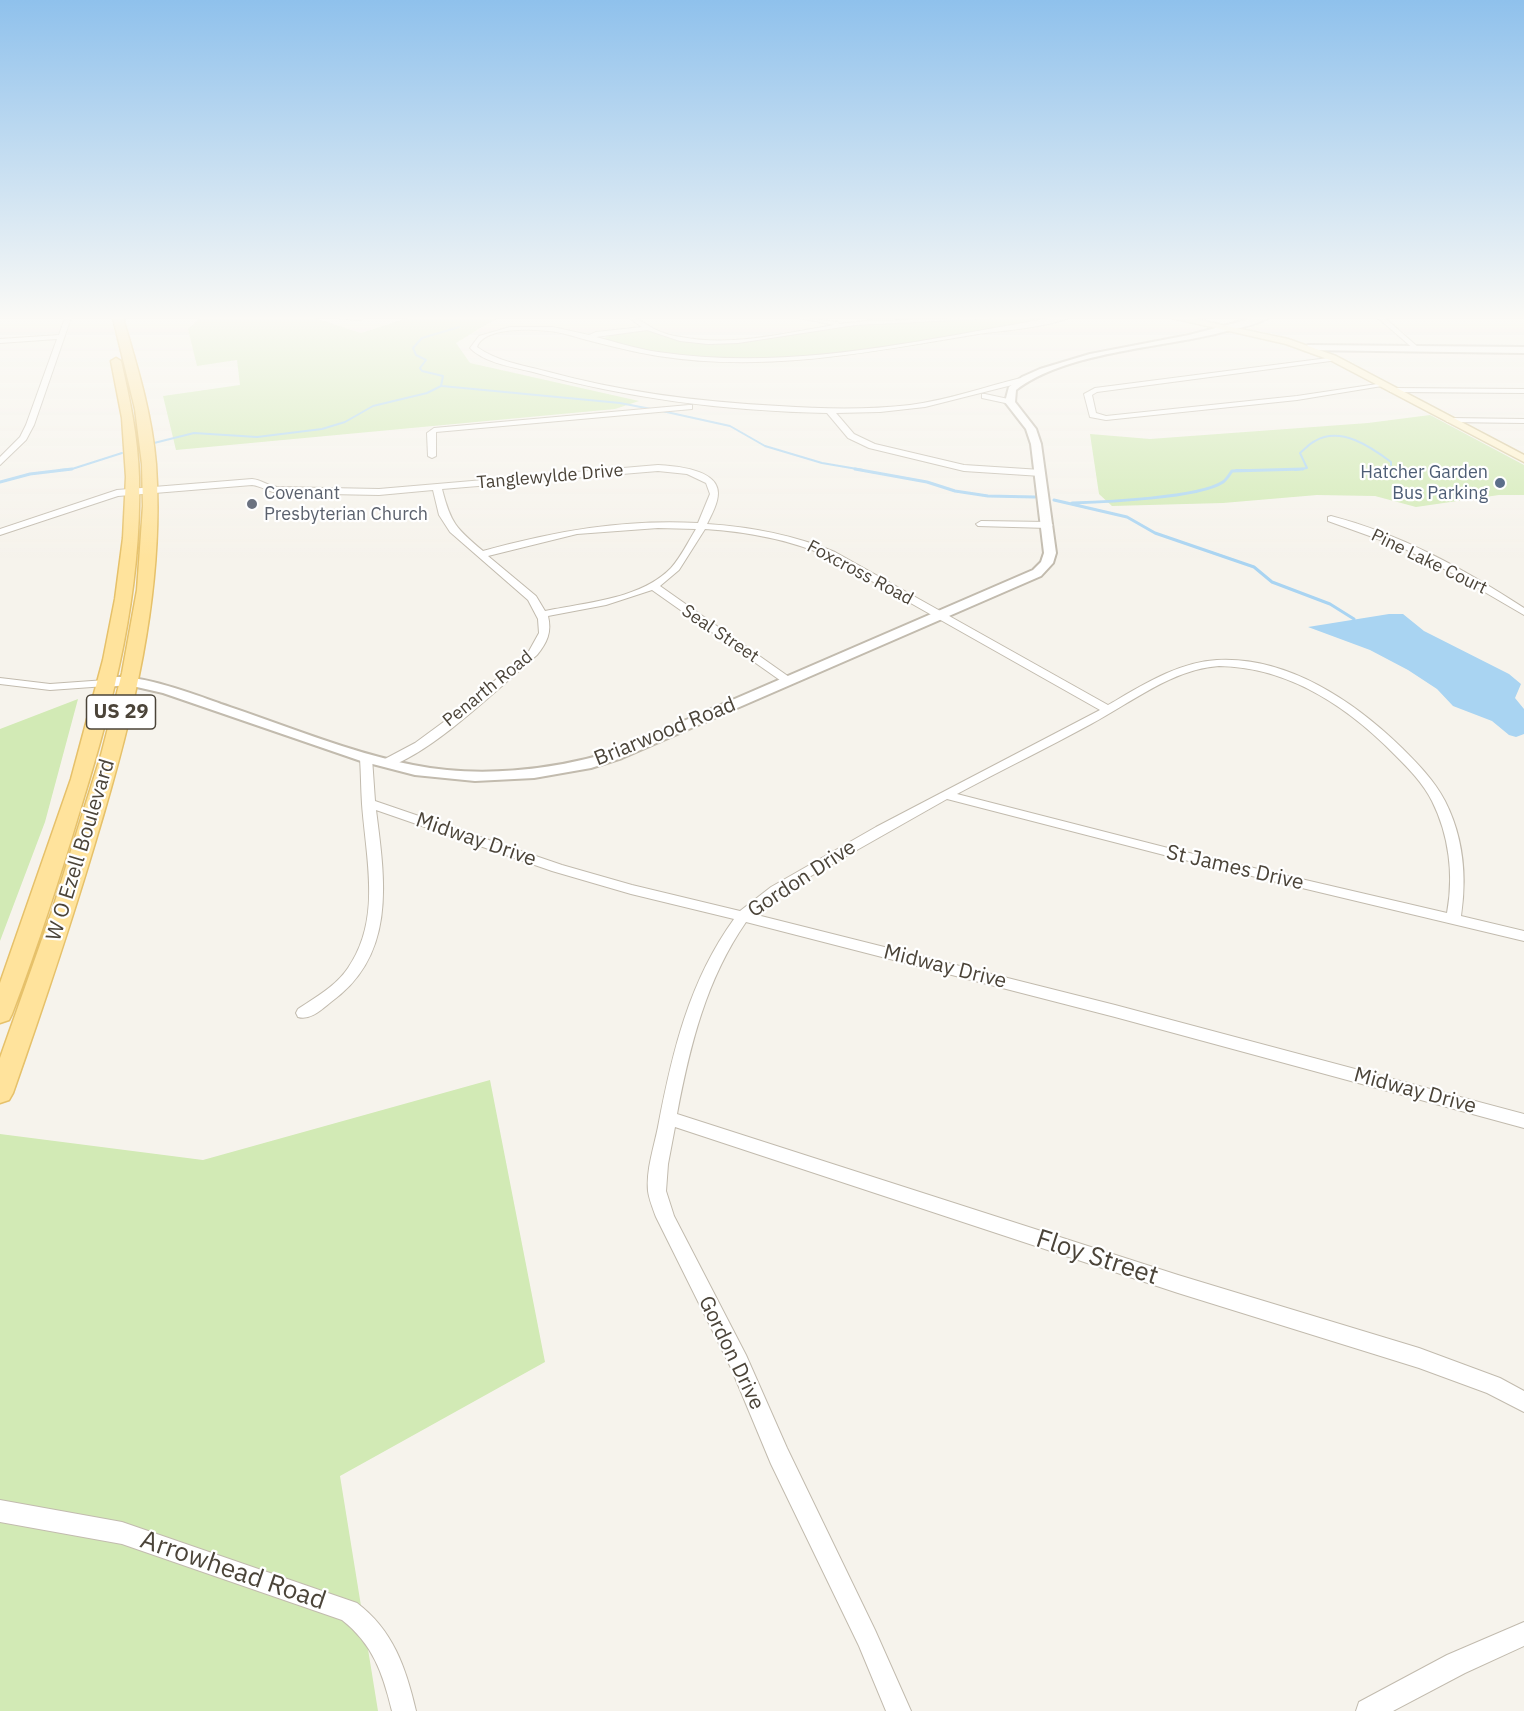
<!DOCTYPE html>
<html>
<head>
<meta charset="utf-8">
<style>
	body { margin:0 }
	canvas { display:block; background:#f6f3ec }
</style>
</head>
<body>
<canvas width="1524" height="1711"></canvas>
<script>
const context = document.querySelector('canvas').getContext('2d');
context.lineJoin = 'round';
function paint(path, color) {
  context.fillStyle = color;
  context.fill(path, 'evenodd');
}
function strokePath(path, color, width, dash) {
  context.strokeStyle = color;
  context.lineWidth = width;
  context.lineCap = dash ? 'butt' : 'round';
  context.setLineDash(dash || []);
  context.stroke(path);
}
function write(font, color, halo, rows, align = 'center') {
  context.font = font + ' "IBM Plex Sans",sans-serif';
  context.lineWidth = 4.5;
  context.setLineDash([]);
  context.textBaseline = 'middle';
  context.strokeStyle = halo;
  context.fillStyle = color;
  for (const [text, x, y, turn = 0] of rows) {
    context.save();
    context.translate(x, y);
    context.rotate((+turn || 0) * Math.PI / 180);
    context.textAlign = isNaN(turn) ? turn : align;
    if (halo) context.strokeText(text, 0, 0);
    context.fillText(text, 0, 0);
    context.restore();
  }
}
paint(new Path2D(`
	M200 318H314L361 333 408 318H497L456 343 470 363 639 401 615 409 176 450 163 396 240 385 237 360 197 366 188 329Z
	M993 318H1029L1038 322C962 335 884 354 807 359 738 364 666 357 598 342L614 333 647 328 682 338 721 342 754 341 852 323Z
	M1430 415 1524 465V495H1499L1416 507 1375 496 1317 495 1223 503 1112 506 1099 494 1090 434 1150 439 1368 423Z
	M78 699 45 822 0 941V729Z
	M490 1080 545 1362 340 1476 378 1711H0V1134L203 1160Z`), '#d2eab5');
paint(new Path2D(`
	M1389 614H1403L1424 631 1509 674 1521 684 1515 698 1524 709V734L1516 737 1509 735 1492 721 1453 706 1437 689 1408 670 1370 650 1308 627Z`), '#a9d4f2');
strokePath(new Path2D(`
	M442 386 620 403 651 409
	M662 411 730 426 765 446 822 463 863 470
	M154 443 194 433 257 437 322 429 345 422 373 406 427 393 441 386 443 376 422 371 420 368 426 360 416 355 413 348 422 338 459 327
	M59 470 72 469 122 453
	M1236 470H1268
	M1295 470 1307 468 1300 453C1305 449 1309 444 1315 441 1341 426 1371 447 1391 462V465`), '#a9d4f2', 2);
strokePath(new Path2D(`
	M855 469 927 482 955 491 988 496 1035 497
	M0 482 30 474 72 469
	M1054 500 1127 517 1155 533 1254 567 1272 582 1330 604 1354 619
	M1072 503C1104 502 1199 498 1223 482 1227 479 1229 475 1232 471L1303 469`), '#a9d4f2', 3);
const minor = new Path2D(`
	M65 318H71L34 425 26 440 0 465V457L20 437 26 425 57 339 0 343V339L59 335Z
	M339 318H363L360 320Z
	M629 318C639 318 645 324 654 329 662 333 672 336 681 337 731 347 785 333 834 325L800 318 838 322 839 324 866 321 996 318 855 325 738 343 708 344 680 341 647 330 596 337C616 342 637 349 658 352 790 372 921 340 1051 318H1067C1049 327 1000 331 978 334 871 352 766 373 658 356 634 352 610 346 587 340 575 337 562 332 548 331 530 329 484 327 477 347 496 361 522 365 545 371 621 392 700 402 779 406 822 409 867 410 910 405 948 400 984 387 1021 378H1024V382L925 407 880 412 836 413 854 434 875 444 964 465 1041 470 1045 473 1041 476 964 471 869 448 848 438 827 413C728 411 629 399 533 372 512 367 485 363 470 348L479 336 510 327H553L589 335 596 332 642 327Z
	M1378 318H1385L1419 348V350H1415Z
	M1336 357 1338 360 1097 392 1092 395 1096 413 1106 416 1297 396 1384 383 1388 385 1297 400 1106 420 1090 417 1084 394 1095 388Z
	M1390 388 1524 389V393L1393 392H1390Z
	M985 394 1013 400 1014 402 1010 404 982 398V394Z
	M689 405H692V409L436 432V456L432 458 428 456 427 433 434 428Z
	M1450 418 1524 419V423L1447 422 1446 420Z
	M658 465C675 466 718 469 718 493 718 503 712 514 707 524 752 527 794 535 835 552L1108 705C1141 686 1178 662 1217 660 1287 656 1354 701 1402 748 1418 764 1434 780 1445 801 1463 836 1467 877 1461 916L1524 931V941L1168 856 947 799 781 893 753 914 1115 1005 1524 1114V1128L1115 1017 746 922C706 980 690 1045 677 1114L1178 1275 1419 1348 1500 1378 1524 1391V1412L1487 1393 1419 1368 1178 1293 675 1127 668 1164 666 1191 674 1216 746 1355 787 1448 875 1630 911 1711H886L859 1646 771 1464 731 1368 656 1217C653 1209 649 1199 648 1191 646 1170 654 1147 658 1127 672 1053 689 981 734 919L631 894 552 871 376 810C385 880 397 955 331 1002 322 1009 310 1021 298 1017L296 1013 298 1009C316 997 336 986 348 968 382 919 366 859 362 804 361 789 361 773 360 758L362 755 366 754 372 758 375 801 562 865 632 885 740 911 771 887 876 827 1100 710 829 557C789 539 748 532 705 529L679 570 660 586 792 679V683H784L652 590 606 605 548 616C552 632 547 643 537 655 501 686 430 755 387 767L381 763 383 760 415 743 464 707 529 651 539 633 538 619 528 600 450 532 439 515 433 490 379 495 277 493C267 491 261 486 252 485L118 496 0 535V529L117 490 252 479C262 480 268 486 277 487L379 489ZM658 471 687 474 706 483 710 494 698 523C624 519 555 531 483 551 456 528 451 524 442 489ZM658 528 696 529C688 542 681 557 671 568 643 597 593 602 555 609L545 611 536 596 488 556 577 534ZM1219 666C1289 667 1348 707 1395 755 1409 769 1423 783 1432 801 1449 835 1454 875 1447 913L1168 848 957 794C1002 770 1047 748 1091 724 1131 703 1172 669 1219 666Z
	M1331 516C1401 534 1464 569 1524 608V615L1452 573 1403 548 1328 521V517Z
	M981 521 1048 522 1053 525 1048 528 978 526 976 524Z
	M0 678 50 684 106 680 112 683 106 686 50 690 0 684Z
	M0 1500 122 1522 357 1603C393 1630 406 1668 416 1711H392C383 1674 373 1644 342 1620L122 1544 0 1522Z
	M1524 1622V1646L1465 1673 1393 1711H1356L1359 1702 1447 1655Z`);
const tertiary = new Path2D(`
	M1254 318H1267C1254 326 1234 329 1219 333 1159 348 1065 352 1016 390L1015 402 1036 429 1041 444 1056 553 1053 563 1041 576 622 758 591 768 534 778 475 781 415 775 361 761 163 693 128 685 106 687 99 683C117 664 199 696 221 704 284 725 348 752 413 765 477 778 549 771 612 752L1033 570 1041 562 1044 553 1031 444 1026 429 1005 402 1009 387 1022 377 1040 369 1090 354 1189 335Z
	M1308 345 1524 347V353L1305 350 1304 348Z`);
const secondary = new Path2D(`
	M1172 318H1189L1288 339 1336 356 1524 455V462L1330 360 1286 344Z`);
const primary = new Path2D(`
	M113 318H123C137 366 152 414 156 464 165 593 132 721 95 843 70 927 42 1010 13 1093L9 1100 0 1103V1058L53 908 101 755 122 673 137 590 143 506 142 464 135 409Z
	M116 358 121 361C130 400 138 438 139 477 142 590 114 701 81 807 60 877 38 946 12 1014L9 1020 0 1023V983L71 779 103 660 115 599 123 538 126 477 122 418 111 361Z`);
strokePath(minor, '#c2bbae', 2);
strokePath(tertiary, '#c2bbae', 4);
strokePath(secondary, '#d6c79b', 3);
strokePath(primary, '#e6c16a', 3);
paint(minor, '#fff');
paint(tertiary, '#fff');
paint(secondary, '#fff3cd');
paint(primary, '#ffe39c');
const sky = context.createLinearGradient(0, 0, 0, 558);
sky.addColorStop(0, '#8fc1ec');
sky.addColorStop(0.57, '#fbfaf6');
sky.addColorStop(1, '#fbfaf600');
context.fillStyle = sky;
context.fillRect(0, 0, 1524, 558);
for (const [x, y, r, color] of [
	[1500,483,6,"#5c6f8a"],
	[252,504,6,"#6b7280"]
]) {
  const dot = new Path2D();
  dot.arc(x, y, r, 0, 2 * Math.PI);
  context.fillStyle = color;
  context.fill(dot);
  strokePath(dot, '#fff', 2);
}
write('18px', '#4e5e75', '#fff', [
	["Hatcher Garden",1488,473],
	["Bus Parking",1488,494]
], 'right');
write('18px', '#4b4439', '#fff', [
	["Tanglewylde Drive",550,477,-5],
	["Pine Lake Court",1429,562,26],
	["Foxcross Road",860,573,28],
	["Seal Street",720,634,34],
	["Penarth Road",488,689,-39]
]);
write('18px', '#5b616d', '#fff', [
	["Covenant",264,494],
	["Presbyterian Church",264,515]
], 'left');
for (const [x, y, w] of [
	[121,712,69]
]) {
  const box = new Path2D();
  box.roundRect(x - w / 2, y - 17, w, 34, 4.5);
  context.fillStyle = '#fff';
  context.fill(box);
  strokePath(box, '#4b4439', 1.5);
}
write('bold 20px', '#4b4439', null, [
	["US 29",121,712]
]);
write('21px', '#4b4439', '#fff', [
	["Briarwood Road",665,732,-22],
	["Midway Drive",476,840,19],
	["W O Ezell Boulevard",81,850,-73],
	["St James Drive",1235,868,13],
	["Gordon Drive",802,879,-33],
	["Midway Drive",945,967,14],
	["Midway Drive",1415,1091,15],
	["Gordon Drive",731,1353,64]
]);
write('26px', '#4b4439', '#fff', [
	["Floy Street",1097,1258,18],
	["Arrowhead Road",233,1571,19]
]);
</script>
</body>
</html>
